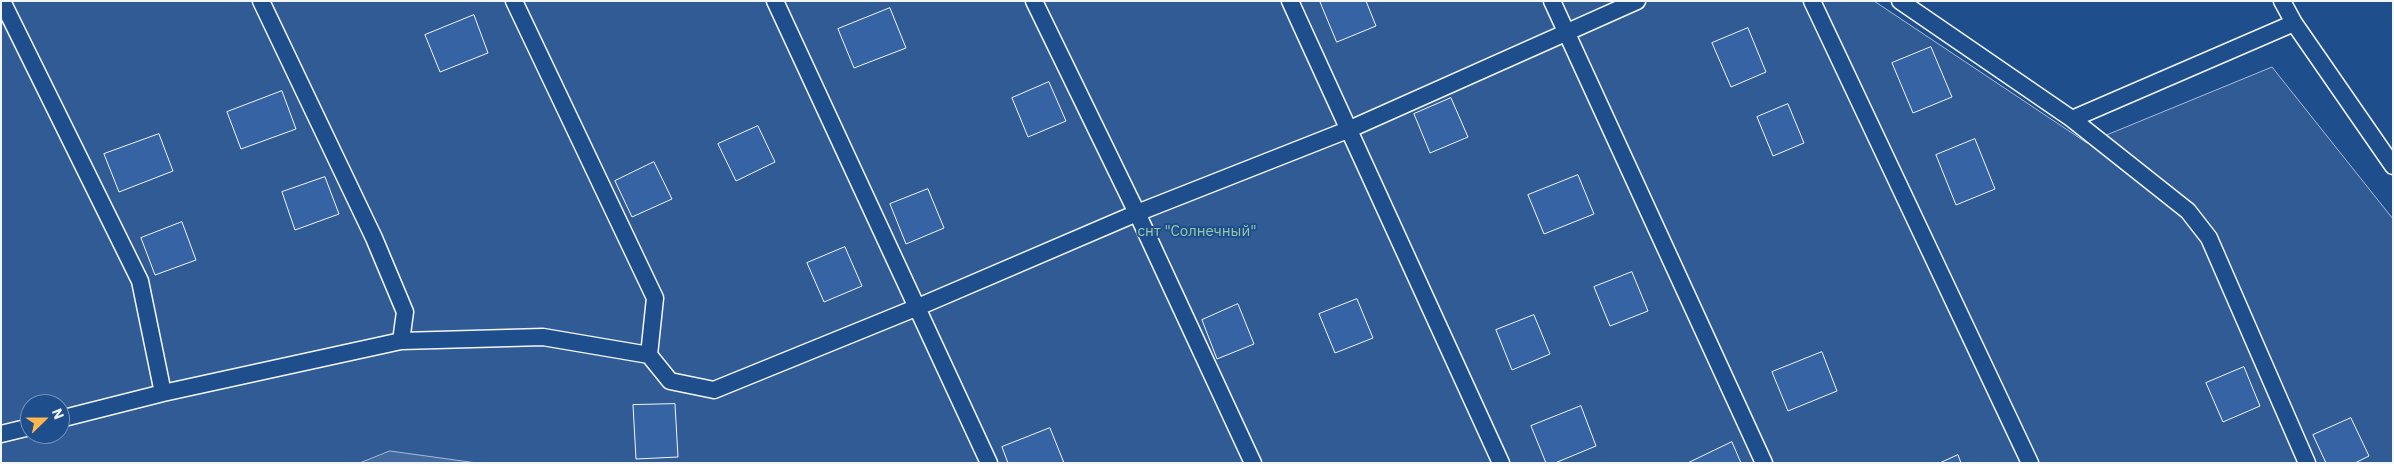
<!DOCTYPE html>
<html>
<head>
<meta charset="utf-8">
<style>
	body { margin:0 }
	#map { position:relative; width:2394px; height:464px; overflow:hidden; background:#1f4e8c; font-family:"IBM Plex Sans",sans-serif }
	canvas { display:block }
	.frame { position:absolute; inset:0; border:2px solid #f2f6ff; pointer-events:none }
	.north { position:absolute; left:20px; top:394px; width:50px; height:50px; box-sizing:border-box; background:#1f4e8c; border:1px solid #7391ba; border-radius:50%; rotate:68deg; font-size:14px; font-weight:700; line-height:20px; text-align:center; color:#f2f6ff }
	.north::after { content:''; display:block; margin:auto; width:18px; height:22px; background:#ffb74d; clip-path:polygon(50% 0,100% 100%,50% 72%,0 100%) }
</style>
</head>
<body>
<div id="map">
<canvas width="2394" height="464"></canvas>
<div class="frame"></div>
<div class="north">N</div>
</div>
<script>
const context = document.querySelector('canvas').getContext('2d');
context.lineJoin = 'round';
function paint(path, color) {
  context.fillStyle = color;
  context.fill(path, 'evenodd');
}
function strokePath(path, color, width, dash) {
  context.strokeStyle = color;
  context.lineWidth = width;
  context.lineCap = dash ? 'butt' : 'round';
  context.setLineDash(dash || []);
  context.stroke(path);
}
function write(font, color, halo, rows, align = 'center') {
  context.font = font + ' "IBM Plex Sans",sans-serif';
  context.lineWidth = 4;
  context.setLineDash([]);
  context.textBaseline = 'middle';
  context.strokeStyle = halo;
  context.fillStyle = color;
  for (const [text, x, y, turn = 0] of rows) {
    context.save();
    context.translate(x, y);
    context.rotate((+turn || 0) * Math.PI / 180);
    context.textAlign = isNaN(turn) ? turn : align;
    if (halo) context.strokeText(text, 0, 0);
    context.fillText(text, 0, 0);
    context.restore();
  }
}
const built = new Path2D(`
	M1 1H1874L2087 143 2272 67 2393 219V463H1ZM30 404H60V434H30Z`);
paint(built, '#305b95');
strokePath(built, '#a8bbd7', 1);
const water = new Path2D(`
	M390 451 477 463H360Z`);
paint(water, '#446ba0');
strokePath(water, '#a8bbd7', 1);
const building = new Path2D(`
	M1320 1H1366L1376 26 1337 42Z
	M890 8 906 48 854 68 838 29Z
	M474 15 488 53 440 72 425 35Z
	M1748 28 1766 72 1731 87 1712 43Z
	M1931 47 1952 97 1913 113 1892 63Z
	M1049 82 1066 121 1028 137 1012 98Z
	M282 91 296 129 241 149 227 112Z
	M1451 98 1468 137 1430 153 1414 114Z
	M1788 104 1804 143 1773 156 1757 117Z
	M758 126 775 162 736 181 718 144Z
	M159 134 173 171 119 192 104 154Z
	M1975 139 1995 189 1956 205 1936 155Z
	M654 162 672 199 632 217 615 181Z
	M1578 175 1594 214 1544 234 1528 195Z
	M325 177 339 214 295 230 282 192Z
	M928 189 944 228 906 244 890 204Z
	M182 222 196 260 155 275 141 238Z
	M845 247 862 286 824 302 807 263Z
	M1632 272 1648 311 1610 326 1594 287Z
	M1357 299 1373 338 1335 353 1319 314Z
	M1238 304 1254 344 1217 359 1202 320Z
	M1534 315 1550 354 1512 370 1496 330Z
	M1822 352 1837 391 1788 411 1772 372Z
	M2244 367 2260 406 2223 422 2206 383Z
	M675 404 678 457 636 459 633 405Z
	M1581 406 1596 446 1555 463H1546L1531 426Z
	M2351 418 2369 456 2355 463H2326L2313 435Z
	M1050 428 1064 463H1008L1002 447Z
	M1732 442 1741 463H1688Z
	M1958 455 1961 463H1940Z`);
paint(building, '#3563a3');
strokePath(building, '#f2f6ff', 1);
const lane = new Path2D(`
	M2 1 140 281 163 393
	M261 1 374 238 405 312 401 341
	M514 1 655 298 649 355
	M775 1 989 463
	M1034 1 1137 213 1253 463
	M1290 1 1501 463
	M1552 1 1764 463
	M1812 1 2030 463
	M1900 1 2072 119 2188 211 2209 238 2307 463
	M2282 1 2294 23 2393 166
	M2072 119 2294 23
	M60 419 163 393 401 341 543 337 649 355 670 381 714 390 918 307 1137 213 1350 129 1637 1
	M1 434 30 427`);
strokePath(lane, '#f2f6ff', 19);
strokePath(lane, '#1f4e8c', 16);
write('15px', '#97c8a6', '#1f4e8c', [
	["снт \"Солнечный\"",1197,232]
]);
</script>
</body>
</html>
